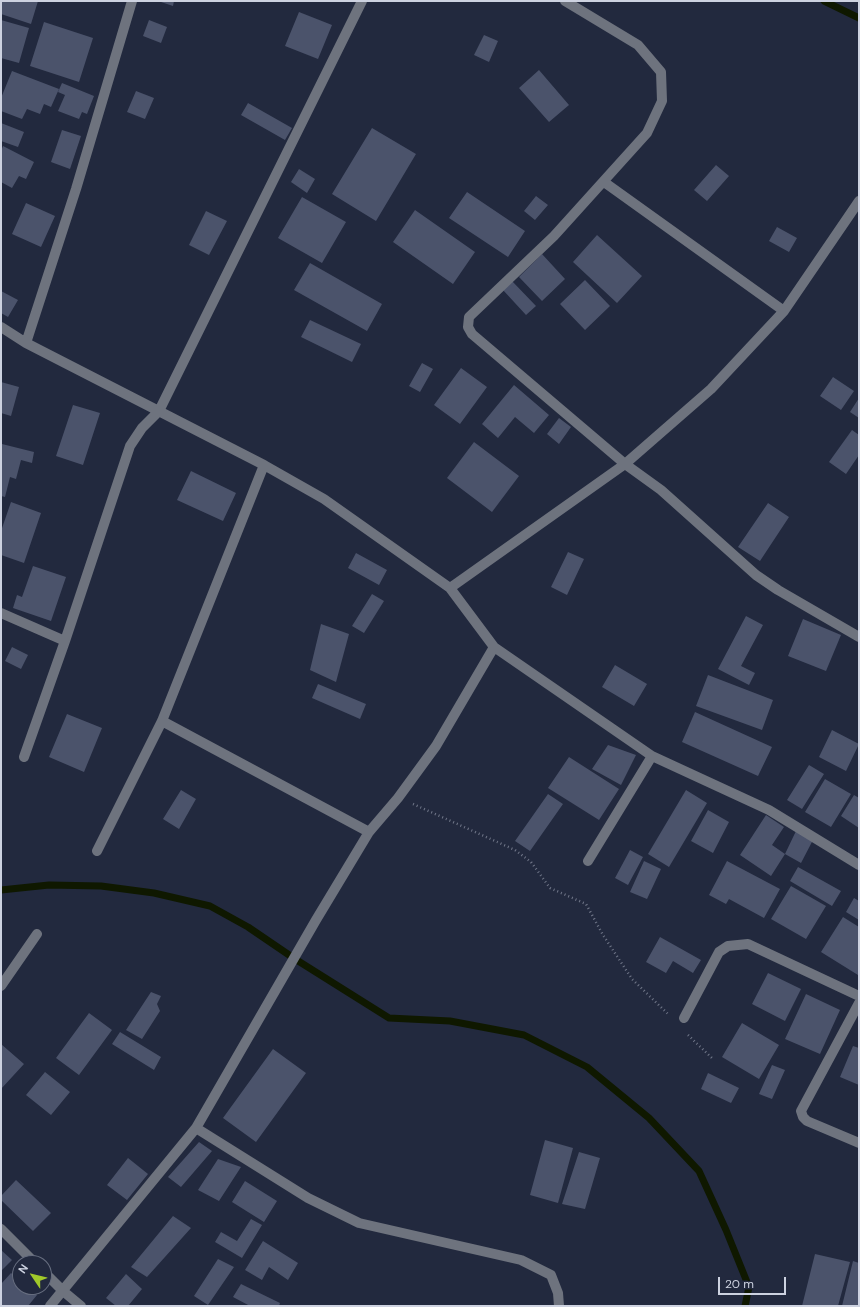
<!DOCTYPE html>
<html>
<head>
<meta charset="utf-8">
<style>
	body { margin:0 }
	#map { position:relative; width:860px; height:1307px; overflow:hidden; background:#22293e; font-family:"DM Sans",sans-serif }
	canvas { display:block }
	.frame { position:absolute; inset:0; border:2px solid #cdd2e0; pointer-events:none }
	.north { position:absolute; left:12px; top:1255px; width:40px; height:40px; box-sizing:border-box; background:#22293e; border:1px solid #666d7f; border-radius:50%; rotate:305deg; font-size:11px; font-weight:700; line-height:16px; text-align:center; color:#cdd2e0 }
	.north::after { content:''; display:block; margin:auto; width:14px; height:18px; background:#a1c92a; clip-path:polygon(50% 0,100% 100%,50% 72%,0 100%) }
	.scale { position:absolute; left:718px; top:1277px; width:68px; height:18px; box-sizing:border-box; border:2px solid #cdd2e0; border-top:0; padding-left:5px; font-size:12px; line-height:14px; white-space:nowrap; color:#cdd2e0; -webkit-text-stroke:3px #22293e; paint-order:stroke }
</style>
</head>
<body>
<div id="map">
<canvas width="860" height="1307"></canvas>
<div class="frame"></div>
<div class="north">N</div>
<div class="scale">20 m</div>
</div>
<script>
const context = document.querySelector('canvas').getContext('2d');
context.lineJoin = 'round';
function strokePath(path, color, width, dash) {
  context.strokeStyle = color;
  context.lineWidth = width;
  context.lineCap = dash ? 'butt' : 'round';
  context.setLineDash(dash || []);
  context.stroke(path);
}
function paint(path, color) {
  context.fillStyle = color;
  context.fill(path, 'evenodd');
}
strokePath(new Path2D(`
	M824 1 859 18
	M1 890 49 885 101 886 154 893 210 906 248 927 295 959 389 1018 450 1021 524 1035 587 1067 649 1118 699 1171 726 1230 749 1287 745 1306`), '#0f1800', 7);
paint(new Path2D(`
	M1 1H38L31 24 1 14Z
	M158 1H174L173 6Z
	M299 12 332 25 318 59 285 46Z
	M1 20 29 28 19 63 1 58Z
	M149 20 167 27 161 43 143 36Z
	M44 22 93 38 79 82 30 66Z
	M484 35 498 41 489 62 474 55Z
	M539 70 569 105 549 122 519 88Z
	M12 71 59 89 51 107 44 104 40 114 27 109 22 119 1 111V98Z
	M62 83 94 96 87 114 82 112 79 119 58 111 65 95 58 92Z
	M136 91 154 98 145 119 127 112Z
	M248 103 292 128 285 140 241 115Z
	M1 123 24 132 18 147 1 141Z
	M372 128 416 154 376 221 332 194Z
	M62 130 81 136 70 169 51 162Z
	M3 146 34 162 26 179 19 176 12 188 1 182V151Z
	M716 165 729 176 707 201 694 190Z
	M299 169 315 179 307 193 291 182Z
	M467 192 525 231 508 257 449 218Z
	M536 196 548 205 535 220 524 211Z
	M302 197 346 222 322 263 278 238Z
	M26 203 55 216 41 247 12 234Z
	M415 210 475 252 453 284 393 242Z
	M206 211 227 221 209 255 189 245Z
	M777 227 797 238 789 252 769 241Z
	M597 235 642 276 617 303 573 262Z
	M542 254 565 279 542 301 519 277Z
	M310 263 382 304 367 331 294 290Z
	M585 280 610 306 585 330 560 304Z
	M512 281 536 306 526 315 503 290Z
	M1 291 18 300 8 317 1 313Z
	M310 320 361 344 352 362 301 337Z
	M422 363 433 369 420 392 409 386Z
	M461 368 487 387 460 424 434 405Z
	M833 377 854 391 841 410 820 396Z
	M1 382 19 387 11 416 1 413Z
	M514 385 549 415 534 433 515 417 498 438 482 424Z
	M859 398V418L850 412Z
	M73 405 100 413 83 465 56 456Z
	M559 418 571 427 559 444 547 434Z
	M852 430 859 435V455L846 474 829 462Z
	M474 442 519 476 492 512 447 478Z
	M2 444 34 452 32 463 21 460 16 479 10 477 5 497 1 496Z
	M191 471 236 493 223 521 177 500Z
	M11 502 41 513 24 563 1 555V531Z
	M768 503 789 517 760 561 738 547Z
	M568 552 584 559 567 595 551 587Z
	M356 553 387 570 379 585 348 568Z
	M33 566 66 577 51 621 13 608 17 595 22 597Z
	M372 594 384 601 364 633 352 626Z
	M746 616 763 625 741 666 755 673 749 685 718 669Z
	M803 619 841 635 826 671 788 656Z
	M321 624 349 634 336 682 310 670Z
	M12 647 28 655 21 669 5 661Z
	M615 665 647 684 634 706 602 687Z
	M708 675 773 700 762 730 696 706Z
	M318 684 366 704 360 719 312 698Z
	M695 712 772 747 758 776 682 742Z
	M67 714 102 728 84 772 49 757Z
	M832 730 859 744 846 771 819 757Z
	M608 745 636 755 621 785 592 769Z
	M569 757 619 789 599 820 548 788Z
	M809 765 824 774 802 809 787 800Z
	M825 779 851 794 831 827 805 812Z
	M181 790 196 799 179 829 163 819Z
	M686 790 707 803 669 867 648 854Z
	M548 794 563 804 530 851 515 841Z
	M854 795 859 798V828L841 816Z
	M708 810 729 822 713 853 691 841Z
	M766 815 784 827 772 845 785 854 771 876 740 855Z
	M796 831 813 840 801 863 785 854Z
	M630 850 643 857 628 885 615 878Z
	M644 861 661 869 647 899 630 892Z
	M727 861 780 889 764 918 729 899 726 904 709 895Z
	M798 867 841 891 832 906 790 881Z
	M791 886 826 906 806 939 771 919Z
	M854 898 859 901V920L846 912Z
	M843 917 859 927 858 975 821 952Z
	M660 937 701 960 693 973 673 961 666 973 646 962Z
	M768 973 801 989 785 1021 752 1004Z
	M151 992 161 996 157 1004 160 1011 142 1039 126 1030Z
	M806 994 840 1010 820 1054 785 1039Z
	M89 1013 112 1030 79 1075 56 1058Z
	M742 1023 779 1045 759 1079 722 1057Z
	M120 1032 161 1057 154 1070 112 1044Z
	M1 1044 24 1064 1 1089Z
	M853 1046 859 1048V1085L840 1077Z
	M273 1049 306 1073 256 1142 223 1118Z
	M772 1065 785 1070 772 1099 759 1094Z
	M45 1072 70 1092 51 1115 26 1095Z
	M708 1073 739 1088 731 1103 701 1089Z
	M545 1140 573 1148 558 1203 530 1195Z
	M199 1142 212 1151 181 1187 168 1177Z
	M579 1152 600 1158 585 1209 562 1204Z
	M128 1158 148 1174 127 1200 107 1185Z
	M218 1159 241 1167 219 1201 198 1190Z
	M16 1180 51 1213 33 1231 1 1200V1196Z
	M245 1181 277 1201 264 1222 232 1202Z
	M173 1216 191 1228 147 1277 131 1267Z
	M251 1219 262 1225 242 1258 215 1242 221 1232 237 1241Z
	M263 1241 298 1263 288 1280 269 1267 262 1280 245 1270Z
	M1 1250 12 1260 1 1271Z
	M815 1254 850 1262 838 1306H802Z
	M218 1259 234 1267 208 1305 194 1296Z
	M853 1261 859 1263V1306H842Z
	M11 1273 20 1280V1287H28L37 1295 28 1306H3L1 1304V1284Z
	M126 1274 142 1289 128 1306H116L106 1298Z
	M241 1284 280 1303 279 1306H250L233 1297Z`), '#4b536b');
strokePath(new Path2D(`
	M413 804 515 850 531 862 550 888 586 904 603 935 632 979 668 1014
	M688 1035 713 1059`), '#717789', 2.5, [1, 3]);
strokePath(new Path2D(`
	M565 1 638 45 661 72 662 101 647 133 554 236 469 317 468 327 472 334 625 464 661 490 756 575 778 590 859 637
	M604 182 784 311
	M1 327 26 343 264 465 324 499 450 588 494 647 652 756 769 810 859 865
	M26 343 76 189 132 1
	M450 588 625 464 711 389 784 311 859 201
	M1 613 65 641
	M162 721 369 832
	M24 757 65 641 130 446 142 428 159 411 362 1
	M97 851 162 721 264 465
	M588 861 652 756
	M1 986 37 934
	M859 1003 801 1111 803 1117 807 1121 859 1143
	M684 1018 719 952 728 946 748 944 859 996
	M196 1128 308 1198 359 1223 521 1260 551 1275 558 1293 559 1306
	M1 1229 35 1263
	M44 1272 63 1291 81 1306
	M50 1306 196 1128 316 920 369 832 398 798 436 746 494 647`), '#6e737e', 10);
</script>
</body>
</html>
